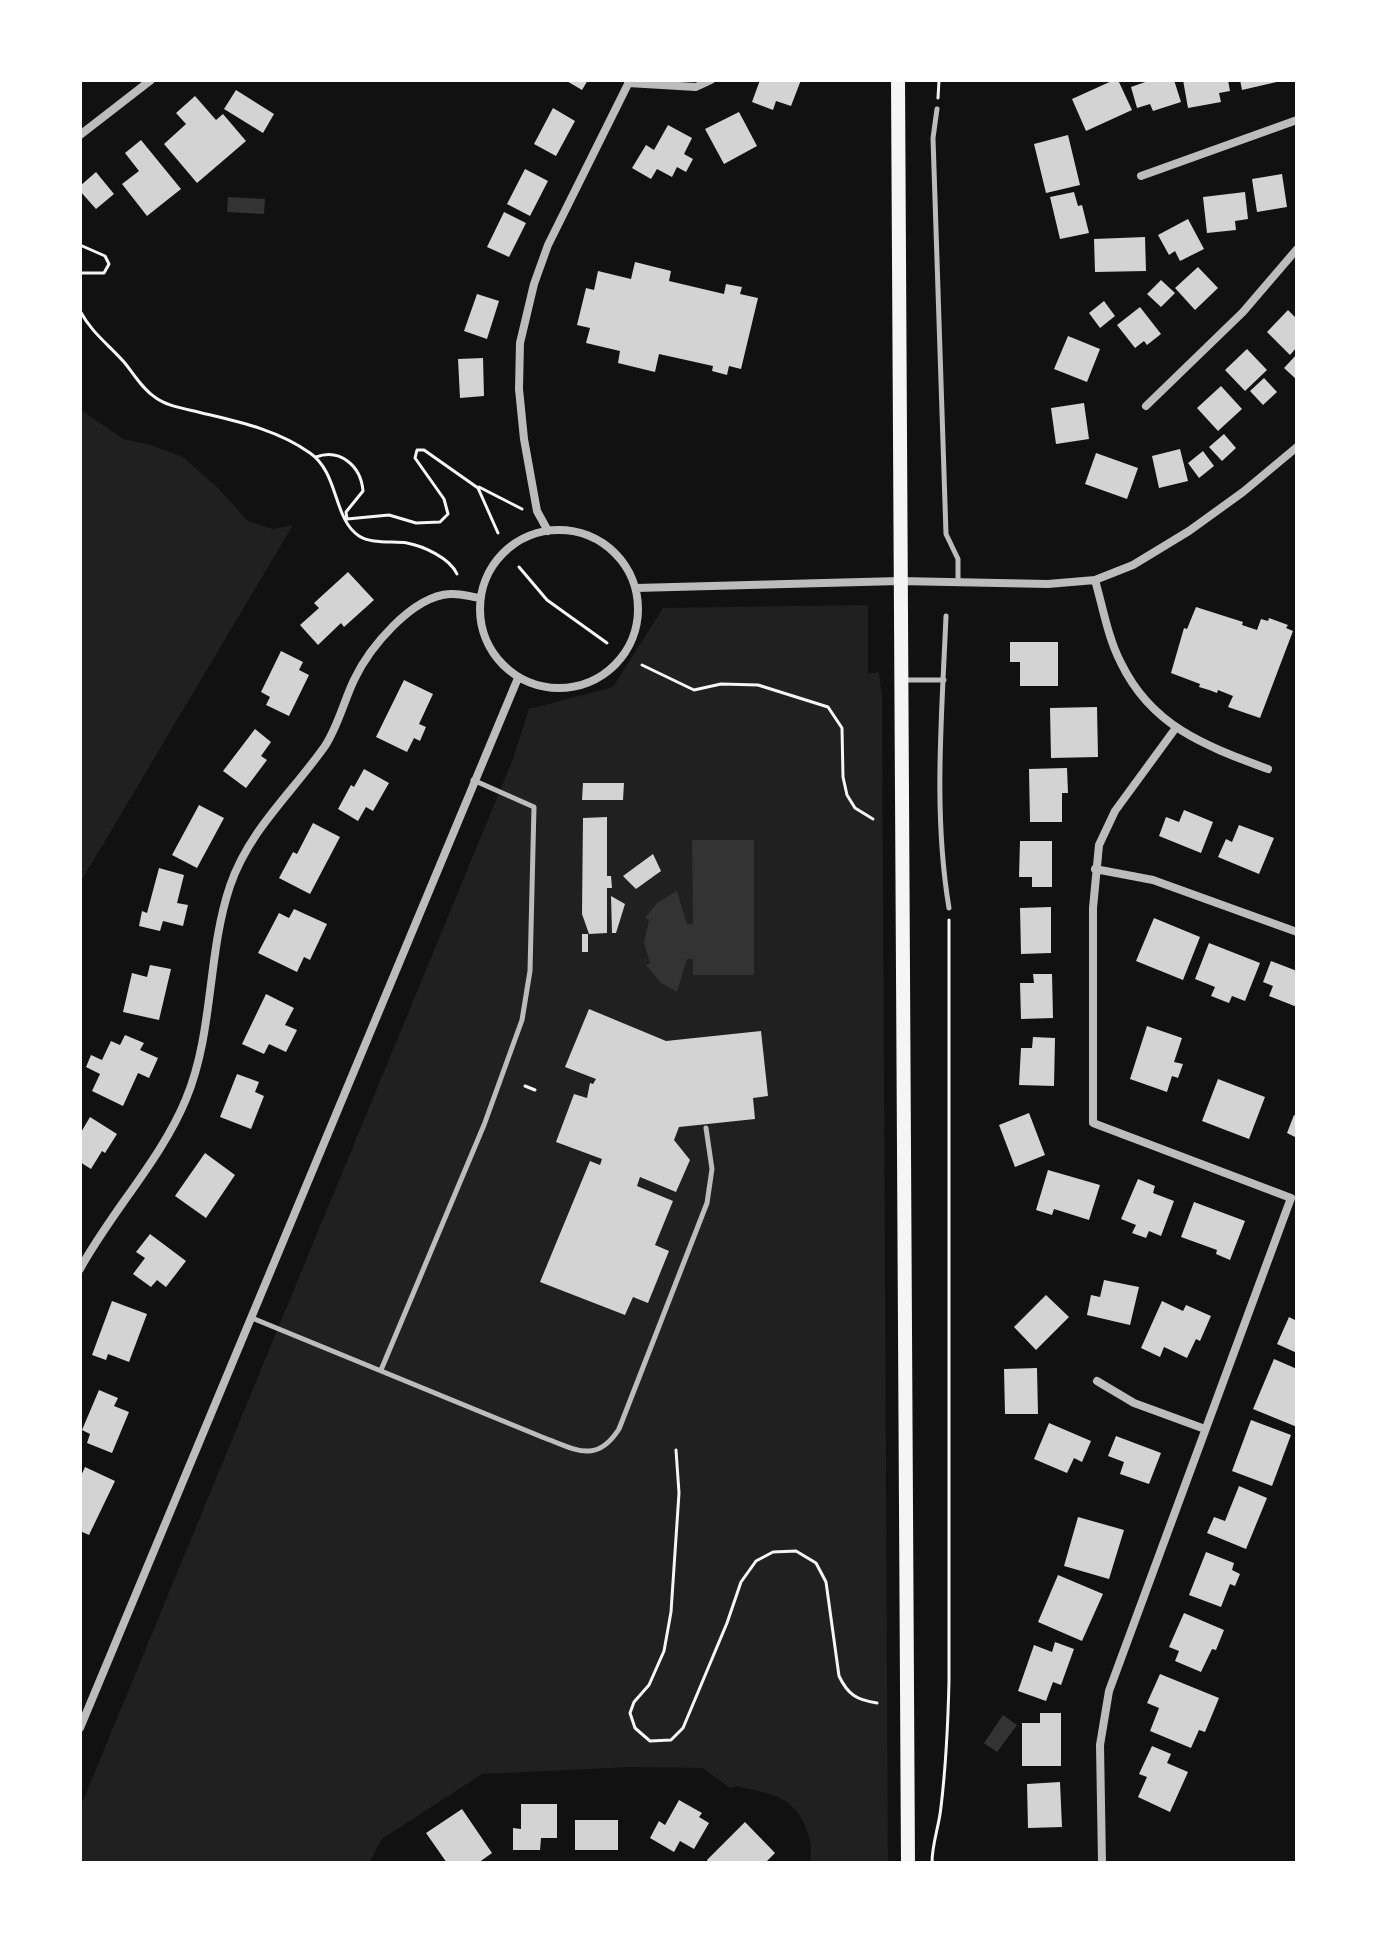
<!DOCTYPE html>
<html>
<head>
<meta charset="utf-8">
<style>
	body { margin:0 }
	#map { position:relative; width:1377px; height:1943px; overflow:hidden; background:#111; font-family:Helvetica,sans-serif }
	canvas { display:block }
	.frame { position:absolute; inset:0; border:82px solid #fff; pointer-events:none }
</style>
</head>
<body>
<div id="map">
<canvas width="1377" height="1943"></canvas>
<div class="frame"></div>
</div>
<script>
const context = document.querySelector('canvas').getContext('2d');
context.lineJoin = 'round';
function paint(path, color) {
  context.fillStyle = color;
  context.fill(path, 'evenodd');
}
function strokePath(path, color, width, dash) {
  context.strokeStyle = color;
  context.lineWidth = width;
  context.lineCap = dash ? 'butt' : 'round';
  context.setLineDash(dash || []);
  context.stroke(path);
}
paint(new Path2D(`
	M80 409 123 439 151 445 183 457 217 487 248 521 272 529 293 525 80 883Z
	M868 605V674L879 672 882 697 888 1863H810C815 1840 802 1809 780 1798 768 1792 750 1790 737 1786L730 1788 703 1768 630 1767 482 1774 382 1839 369 1863H80V1808L513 759 529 709 613 687 663 608Z`), '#202020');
paint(new Path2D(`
	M228 197 265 199 264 214 227 212Z
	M692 840H754V975H693V959H687L677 992 661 983 646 965 650 963 644 942 649 920 645 918 657 903 677 891 687 924H693Z
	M1003 1715 1017 1725 997 1752 984 1743Z`), '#333');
paint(new Path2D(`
	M565 80H588L582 90Z
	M760 80H801L791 106 776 101 773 110 752 102Z
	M1114 80H1118L1132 110 1086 131 1072 99Z
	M1151 80H1174L1181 102 1153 111 1150 104 1137 108 1131 87Z
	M1183 80H1228L1230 91 1219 93 1221 102 1188 108Z
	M1240 80H1281V81L1242 90Z
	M236 90 274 114 263 133 224 109Z
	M195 96 216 120 223 114 246 141 197 183 164 144 186 124 176 113Z
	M553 108 575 121 556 156 534 144Z
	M739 112 757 146 724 164 705 129Z
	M668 125 692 138 684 154 693 159 686 172 677 167 672 177 657 169 651 179 632 168 646 145 654 150Z
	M1068 135 1080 185 1046 193 1034 144Z
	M141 140 181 189 147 216 122 184 139 171 125 153Z
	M525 169 548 181 530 216 507 204Z
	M96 172 114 194 96 209 80 191V186Z
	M1282 174 1287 207 1257 212 1252 179Z
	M1074 192 1078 206 1082 205 1089 233 1060 239 1050 197Z
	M1245 192 1248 219 1235 221 1236 230 1207 233 1203 197Z
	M504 212 526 223 509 257 487 247Z
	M1188 219 1204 249 1180 261 1175 251 1169 255 1158 235Z
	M1145 237 1146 271 1095 272 1094 239Z
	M635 262 671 271 669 281 724 294 726 284 742 287 740 294 758 298 741 369 729 366 727 375 712 371 713 366 659 354 655 372 618 363 620 351 586 343 590 328 577 325 586 288 594 290 598 271 631 279Z
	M1198 267 1218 288 1195 310 1175 288Z
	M1161 280 1175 293 1161 307 1147 294Z
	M477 294 499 301 487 339 464 331Z
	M1104 301 1115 316 1100 328 1089 313Z
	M1140 307 1161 334 1147 345 1144 341 1135 348 1117 325Z
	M1288 310 1297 319V347L1290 355 1267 332Z
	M1068 336 1100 349 1087 382 1054 369Z
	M1247 349 1267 370 1245 391 1225 370Z
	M1297 354V380L1284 368Z
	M483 358 484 396 460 398 458 359Z
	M1264 378 1277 392 1263 405 1250 391Z
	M1221 386 1242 409 1218 431 1197 408Z
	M1084 403 1089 439 1056 444 1051 408Z
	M1224 434 1236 448 1222 461 1209 447Z
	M1180 449 1188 481 1159 488 1152 456Z
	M1203 451 1214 466 1199 478 1188 463Z
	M1096 453 1138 468 1127 499 1085 484Z
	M348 572 374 600 344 627 341 623 318 645 300 625 319 608 314 603Z
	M1196 607 1243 622 1242 625 1257 630 1261 619 1268 621 1269 618 1288 625 1286 628 1293 631 1260 718 1228 707 1233 696 1218 690 1217 693 1209 690 1199 687 1200 684 1171 673 1184 628 1187 629Z
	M1010 642H1058V686H1020V662H1010Z
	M281 651 303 662 299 670 309 675 289 716 266 705 270 697 261 692Z
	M404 680 433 694 419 724 426 727 420 741 414 738 407 752 376 737Z
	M1097 707 1098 757 1051 758 1050 708Z
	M255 729 271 742 261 756 267 760 246 788 223 771Z
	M1067 768 1068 793H1062V822H1030L1029 769Z
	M364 769 389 783 373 811 366 807 358 821 338 809 351 785 354 787Z
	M583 783H624L623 800H582Z
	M199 805 224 818 197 868 172 855Z
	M1184 810 1213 822 1201 853 1159 836 1166 817 1179 822Z
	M607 817V876H611L612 888H607V933L589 934 582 914 583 818Z
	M313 823 340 837 310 894 279 878 293 852 297 854Z
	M1239 825 1274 838 1259 874 1218 857 1226 839 1232 842Z
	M1020 841H1052V887H1032V877H1019Z
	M653 854 661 871 636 889 623 876Z
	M159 868 184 875 177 903 188 905 183 926 163 921 160 931 139 926 142 911 147 913Z
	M611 896 625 904 616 933H612Z
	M1051 907V953L1021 954 1020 908Z
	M294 909 327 924 310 960 304 957 297 972 258 953 279 913 289 918Z
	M1154 918 1200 937 1183 980 1136 961Z
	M582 934H588V952H582Z
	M1209 943 1260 963 1245 1001 1232 996 1229 1003 1211 996 1215 987 1195 979Z
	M1271 961 1297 971V1007L1269 996 1273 986 1263 982Z
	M150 965 171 969 159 1020 123 1012 132 973 147 977Z
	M1033 974H1052L1053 1018 1021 1019 1020 983H1034Z
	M266 994 294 1008 285 1025 297 1030 286 1052 269 1044 264 1054 242 1044Z
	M589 1009 666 1041 761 1031 768 1096 753 1098 755 1119 679 1127 674 1140 690 1160 676 1192 640 1177 637 1186 673 1201 655 1245 669 1251 648 1303 633 1297 625 1315 540 1282 590 1161 600 1165 602 1159 556 1142 574 1094 587 1098 590 1083 593 1084 596 1079 565 1067Z
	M1147 1026 1182 1038 1174 1062 1183 1064 1178 1078 1172 1076 1167 1092 1130 1079Z
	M125 1035 144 1043 140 1050 158 1058 149 1078 138 1073 123 1106 92 1091 100 1074 86 1067 91 1055 102 1060 111 1041 120 1045Z
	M1033 1037 1055 1038 1054 1086 1019 1085 1021 1048H1032Z
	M237 1074 259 1082 255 1092 264 1096 251 1129 220 1117Z
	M1218 1079 1265 1097 1249 1139 1202 1121Z
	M1029 1113 1045 1155 1015 1167 999 1125Z
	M1294 1115 1297 1116V1138L1287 1133Z
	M90 1117 117 1134 105 1153 102 1151 91 1169 80 1162V1134Z
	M205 1153 235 1175 206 1218 175 1196Z
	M1048 1170 1100 1185 1089 1220 1054 1209 1052 1215 1036 1210Z
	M1138 1179 1155 1186 1153 1193 1174 1201 1161 1236 1149 1231 1146 1238 1132 1233 1136 1225 1121 1219Z
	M1194 1202 1245 1221 1230 1260 1216 1254 1217 1250 1181 1237Z
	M150 1234 186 1261 166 1287 157 1280 151 1287 133 1274 145 1258 136 1252Z
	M1104 1280 1139 1287 1130 1325 1087 1315 1091 1295 1100 1297Z
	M1046 1295 1069 1317 1036 1350 1014 1327Z
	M112 1301 147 1314 129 1362 108 1354 106 1360 92 1355Z
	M1162 1301 1183 1311 1186 1305 1211 1316 1200 1341 1196 1339 1187 1358 1164 1347 1160 1357 1141 1348Z
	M1289 1317 1297 1321V1353L1277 1344Z
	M1274 1359 1297 1369V1427L1253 1409Z
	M1037 1368 1038 1414H1005L1004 1369Z
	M99 1390 118 1398 114 1406 129 1412 112 1453 87 1443 90 1434 82 1430Z
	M1251 1420 1291 1435 1272 1486 1232 1471Z
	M1049 1423 1091 1441 1082 1462 1074 1458 1067 1473 1034 1459Z
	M1116 1436 1161 1453 1149 1484 1120 1474 1124 1462 1108 1456Z
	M85 1467 115 1481 89 1535 80 1531V1478Z
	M1239 1486 1267 1498 1246 1549 1207 1533 1214 1517 1225 1521Z
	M1078 1517 1124 1530 1109 1579 1064 1566Z
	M1206 1552 1234 1563 1232 1570 1240 1574 1235 1586 1230 1584 1221 1607 1189 1595Z
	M1058 1575 1103 1594 1082 1641 1038 1622Z
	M1184 1613 1224 1630 1216 1650 1212 1649 1201 1672 1175 1661 1179 1651 1169 1647Z
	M1055 1642 1074 1649 1061 1685 1053 1682 1046 1701 1018 1691 1034 1645 1052 1652Z
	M1160 1674 1219 1698 1205 1732 1199 1730 1191 1748 1150 1731 1159 1708 1147 1703Z
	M1040 1713H1061V1766H1022V1723H1040Z
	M1152 1746 1171 1754 1167 1763 1188 1772 1170 1812 1138 1797 1147 1777 1139 1774Z
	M1060 1782 1062 1827 1028 1828 1027 1784Z
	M679 1800 702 1813 699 1817 709 1823 694 1849 680 1841 674 1852 650 1838 659 1821 665 1825Z
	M521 1804H557V1838H541L540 1850H513V1828L521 1829Z
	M462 1809 492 1853 478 1863 471 1861 468 1863H447L426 1833Z
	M575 1820H618V1850H575Z
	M745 1822 775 1853 765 1863H709L707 1860Z`), '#d3d3d3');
strokePath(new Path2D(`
	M938 98 939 80
	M80 245 105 256 109 264 104 273H80
	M80 311C92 333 108 344 124 362 134 374 142 389 156 398 169 407 187 409 202 413 240 422 278 430 310 453 339 473 333 519 359 536 371 544 392 541 407 543 423 546 450 558 457 574
	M316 457C340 448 361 466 363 491L346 512 347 519 389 515 416 523 440 522 448 514 444 499 415 458 417 450H424L478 488 498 533
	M479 487 522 509
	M519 567 547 600 607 643
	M642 665 694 690 721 684 758 685 828 707 842 728 843 777 847 795 855 808 873 819
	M525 1086 535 1090
	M676 1450 679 1493 671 1612 664 1651 649 1685 634 1702 630 1713 635 1728 650 1741 671 1740 683 1728 727 1623 741 1582 756 1561 773 1552 796 1551 816 1563 826 1582 839 1676C848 1695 857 1700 877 1703
	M932 1863C932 1843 939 1827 941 1807 946 1765 948 1724 949 1681V920`), '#f5f5f5', 3);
strokePath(new Path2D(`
	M937 109 933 138 946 534 958 559V582
	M946 616C942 714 933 812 949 908
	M905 680H944
	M252 1318 542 1437C575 1449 596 1465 619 1429L707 1203 712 1169 706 1128
	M381 1370 484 1125 522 1020 530 971 534 807 473 780`), '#bcbcbc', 5);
strokePath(new Path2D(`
	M628 83 696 87 711 80
	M80 135 151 80
	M1141 176 1297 120
	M1146 406 1243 312 1297 249
	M480 609a79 79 0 1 1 158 0a79 79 0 1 1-158 0Z
	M548 531 537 511 524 439 519 389 520 343 534 284 548 245 630 80
	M1095 580C1103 608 1108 638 1121 663 1152 727 1206 746 1268 769
	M636 588 899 581 1048 584 1095 580 1133 565 1189 531 1243 492 1297 447
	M1095 869 1153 880 1297 932
	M80 1269C111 1212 162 1158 186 1099 214 1032 207 954 230 886 249 830 292 793 325 746 338 726 344 701 354 680 369 648 412 596 450 594 460 593 471 597 480 598
	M1097 1381 1134 1403 1205 1429
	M80 1728 518 678
	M1102 1863 1100 1745 1109 1691 1291 1198 1093 1123V908L1099 845 1115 811 1175 729`), '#bcbcbc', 8);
strokePath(new Path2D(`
	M898 80 908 1863`), '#f5f5f5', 14);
</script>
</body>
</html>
